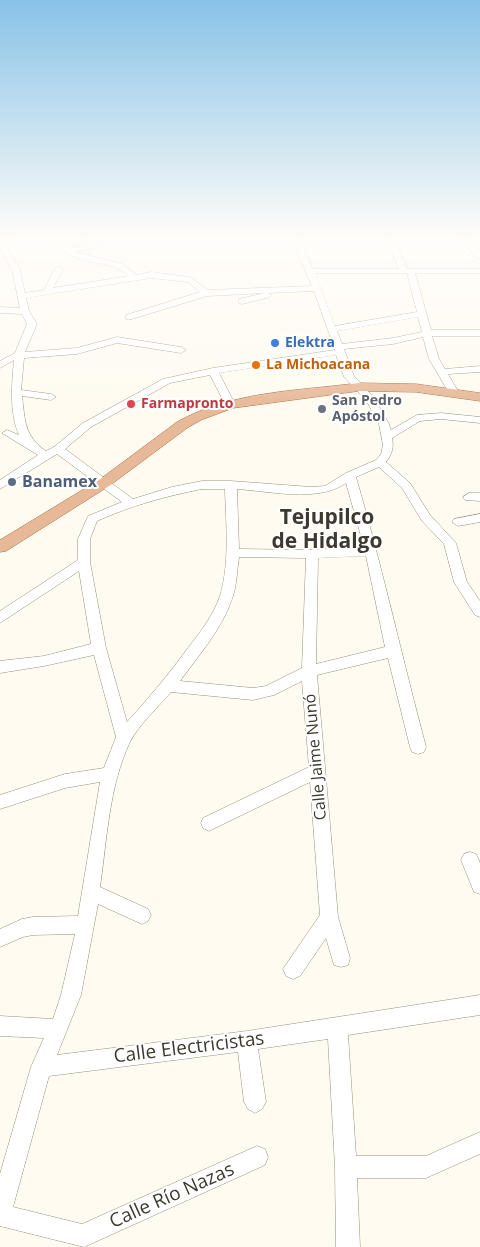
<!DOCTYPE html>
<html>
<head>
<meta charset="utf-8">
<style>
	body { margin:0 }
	canvas { display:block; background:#fffbf1 }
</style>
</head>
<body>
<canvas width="480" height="1247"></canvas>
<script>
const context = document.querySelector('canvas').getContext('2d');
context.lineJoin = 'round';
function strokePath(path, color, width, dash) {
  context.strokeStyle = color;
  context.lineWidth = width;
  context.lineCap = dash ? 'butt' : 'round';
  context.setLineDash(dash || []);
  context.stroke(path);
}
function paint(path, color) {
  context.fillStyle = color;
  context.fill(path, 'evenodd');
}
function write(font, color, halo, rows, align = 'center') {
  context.font = font + ' "Open Sans",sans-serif';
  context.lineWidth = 4;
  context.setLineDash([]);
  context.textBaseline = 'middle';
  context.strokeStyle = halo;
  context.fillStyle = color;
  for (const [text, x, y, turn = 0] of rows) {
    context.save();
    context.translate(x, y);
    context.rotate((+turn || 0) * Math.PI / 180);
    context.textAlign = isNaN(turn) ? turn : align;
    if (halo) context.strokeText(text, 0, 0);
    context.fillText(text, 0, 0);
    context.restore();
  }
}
const minor = new Path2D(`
	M7 236H24L4 241 20 270 25 293 44 290 55 269 59 267 63 269 53 288 129 276C110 258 79 267 60 248L88 236H98L70 248 103 243V247L76 252 122 264 137 275 151 272 190 277 208 290 312 286 290 236H298L313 269H399L386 236H394L407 269H480V273H415L431 330H480V336H432L439 359 445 369 480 366V372L448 374 459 393 458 395 454 396 449 393 429 359 423 337 393 344 344 349 354 376 375 399 389 424 391 430 417 415 441 413 480 417V423L441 419 420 421 392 438C394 448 392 454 386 462L410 483 430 515 456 543 467 582 480 601V617L475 615 454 582 444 544 422 521 402 488 379 467 356 477C382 566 402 657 426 747L424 752 418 754 412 752 410 747 388 658 317 675 338 917 350 958 348 965 341 967 334 965 326 938 300 976 293 979 286 976 283 969 320 915 310 782 215 828 209 831 203 828 201 823 203 818 309 767 302 681 274 695 253 700 171 692C160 705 137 727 130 742 109 786 107 839 100 887L148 909 151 915 148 921 142 924 98 904 81 995 57 1055 247 1031 480 995V1015L348 1035 356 1156H426L480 1132V1154L426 1178H357L360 1247H336L335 1167 328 1039 258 1049 266 1102 262 1109 255 1113 248 1109 244 1102 238 1052 49 1076 13 1207 82 1224 257 1146 265 1149 268 1157 265 1165 84 1247 0 1226V1174L31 1067 44 1038 0 1036V1016L53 1019 61 995 75 934 33 935 23 937 0 947V929L22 919 33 917 78 916 100 782 65 788 0 809V795L65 774 104 768 116 737 94 655 44 666 0 673V661L44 656 91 644 79 571 0 623V611L78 560V539L88 516 122 502 57 454 0 489V480L38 455 2 433 7 430 19 435C9 412 12 384 14 360L0 368V361L15 353 27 324 22 314 0 313V307L20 308 12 270 0 248V237ZM315 273H407L417 312 335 326ZM151 278 188 282 200 292 126 315V319H132L207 296 265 293 239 299V303L242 304 270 297 271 295 268 293 314 291 335 350 213 368 163 379 83 423 54 447 46 451C24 436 25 420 22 396L51 400 56 397 51 394 21 390 24 358 77 354 117 343 181 353 186 350 181 347 117 337 77 348 25 352 37 324 29 311 26 298ZM418 317 422 332 393 338 342 344 337 331ZM336 355 344 377 366 400 379 424 383 445 381 454 376 460 346 473 325 486 311 487 231 481H202L172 487 133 499 65 449 91 427 170 383 210 375 225 404 230 407 235 404 219 373ZM346 483 364 547 312 550 239 549 237 489C269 491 319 503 346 483ZM202 489H225C226 524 230 562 220 596 213 616 201 631 188 648 169 674 149 698 127 722L106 648 90 562V539L97 521C130 506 166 496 202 489ZM366 556 385 647 316 664 318 558ZM239 557 306 558 302 668 266 686 253 688 180 681C199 655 223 628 233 596 237 584 237 570 239 557Z
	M458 236H466L480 251V258H477Z
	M469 493H480V501L465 500 463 497Z
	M480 514V522L458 526 452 522 454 519Z
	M470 852 476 854 480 863V894L474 892 461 860 464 854Z`);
const major = new Path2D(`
	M359 383 416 384 480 393V401L416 392 359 391 233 408 201 420 187 428 109 486 6 551 0 552V540L99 480 177 422C232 391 298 391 359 383Z`);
strokePath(minor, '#978f78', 1);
strokePath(major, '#a16e46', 1);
paint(minor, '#fff');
paint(major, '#e7b998');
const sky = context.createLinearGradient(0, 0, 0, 410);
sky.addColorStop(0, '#88c2e7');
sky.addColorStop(0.58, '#fffdf9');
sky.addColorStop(1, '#fffdf900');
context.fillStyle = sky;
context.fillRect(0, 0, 480, 410);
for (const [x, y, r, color] of [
	[275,343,5,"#3f7fe0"],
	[256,365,5,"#e8710a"],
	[131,404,5,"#e0444e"],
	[322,409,5,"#6b7280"],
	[12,482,5,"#5c6f8a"]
]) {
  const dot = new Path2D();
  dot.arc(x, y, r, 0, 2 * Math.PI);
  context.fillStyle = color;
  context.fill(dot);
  strokePath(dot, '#fff', 2);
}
write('bold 14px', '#366cbe', '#fff', [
	["Elektra",285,343]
], 'left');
write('bold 14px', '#c56008', '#fff', [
	["La Michoacana",266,365]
], 'left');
write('bold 14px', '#5b616d', '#fff', [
	["San Pedro",332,401],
	["Apóstol",332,417]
], 'left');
write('bold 14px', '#be3a42', '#fff', [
	["Farmapronto",141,404]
], 'left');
write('bold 16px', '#4e5e75', '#fff', [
	["Banamex",22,482]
], 'left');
write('16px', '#3d392f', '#fff', [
	["Calle Jaime Nunó",316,757,-95]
]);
write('19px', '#3d392f', '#fff', [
	["Calle Electricistas",189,1048,-7],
	["Calle Río Nazas",172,1196,-24]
]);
write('bold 21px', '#3d392f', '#fff', [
	["Tejupilco",327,518],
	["de Hidalgo",327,542]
]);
</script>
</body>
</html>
